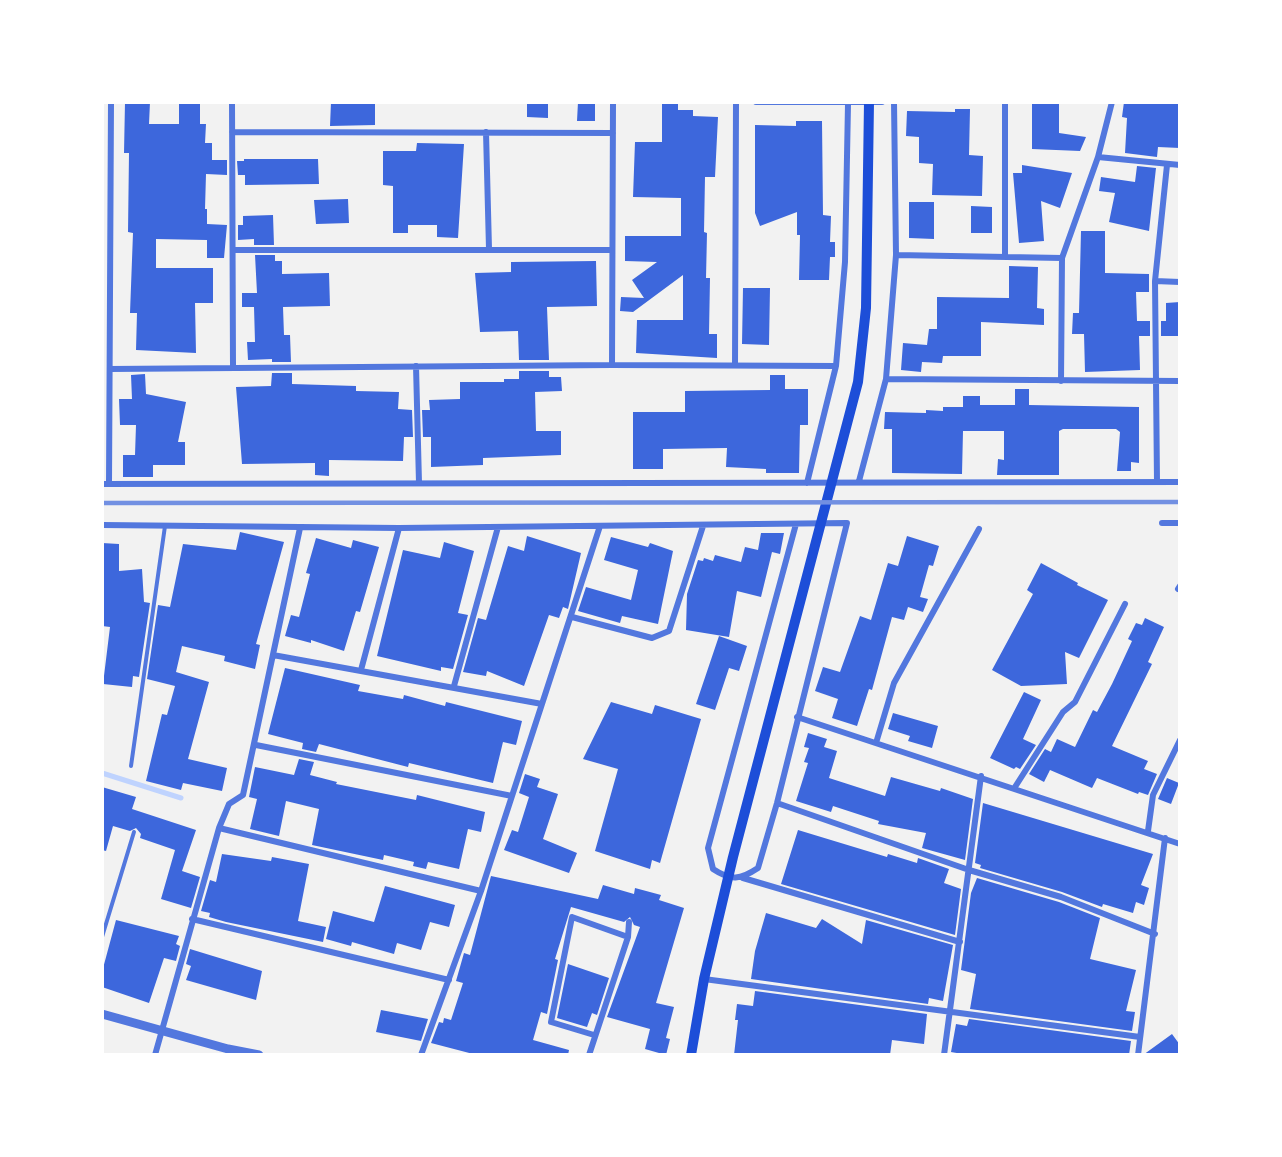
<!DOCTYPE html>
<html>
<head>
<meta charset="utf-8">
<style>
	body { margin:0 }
	#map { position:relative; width:1282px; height:1157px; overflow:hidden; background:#f2f2f2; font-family:"Work Sans",sans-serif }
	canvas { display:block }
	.frame { position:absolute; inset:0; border:104px solid #fff; pointer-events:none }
</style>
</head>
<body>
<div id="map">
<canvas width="1282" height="1157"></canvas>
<div class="frame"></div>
</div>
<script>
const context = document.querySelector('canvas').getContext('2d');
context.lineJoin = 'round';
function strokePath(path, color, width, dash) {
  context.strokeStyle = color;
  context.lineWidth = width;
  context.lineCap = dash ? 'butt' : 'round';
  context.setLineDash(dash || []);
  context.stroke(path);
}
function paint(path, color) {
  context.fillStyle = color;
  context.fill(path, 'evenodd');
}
strokePath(new Path2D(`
	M102 773 181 798`), '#bfd3fe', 5);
paint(new Path2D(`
	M125 102H150L149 124H179V102H200V124H206L205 143H212V160H227V175L206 174 205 209H207V224L227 225 224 258H207V240L156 239V268H213V303H195L196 353 136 350 137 313H130L133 233 128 232 129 153H124Z
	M331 102H375V125L330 126Z
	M527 102H548V118L527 117Z
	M578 102 595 103V121H577Z
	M1032 102H1059V133L1086 137 1080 151 1032 149Z
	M1124 102H1180V148L1158 147 1157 157 1125 153 1127 118 1122 117Z
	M662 103 678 104V110H693V116L718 117 715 177H705L704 232 707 233 706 278H710L709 334H717V358L636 353 637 320H683V275L633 312 620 311 621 297 644 298 632 280 657 262 625 261V236H681V198L633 197 635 142H662Z
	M955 109H970L969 155 983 156 982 196 932 195 933 164 919 163V137L906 136 907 111 955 112Z
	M796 121H822L823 215 831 216 830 242H835V257H830L829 280H799L800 235H797V212L760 226 755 213V125L796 126Z
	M417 143 464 144 458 238 437 237V225H408V233H393V186L383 185V151H416Z
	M244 159H318L319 184 245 185V175H238L237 161H244Z
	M1022 165 1072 173 1060 208 1041 201 1044 241 1019 243 1013 173H1022Z
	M1137 166 1156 168 1149 231 1109 222 1115 193 1099 191 1101 177 1135 182Z
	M348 199 349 223 316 224 314 200Z
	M909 202H934V239L909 238Z
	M971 206 992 207V233H971Z
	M273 215 274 245H254V239L238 240V225H243V216Z
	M1081 231H1105V273L1149 274V292H1136L1137 321H1150V336H1139L1140 370 1085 372 1084 334H1072L1073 313H1079Z
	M255 255H275V261H282V274L329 273 330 306 283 307 284 335H290L291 362H272V359L248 360 247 342H255L254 307H242V293H257Z
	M596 261 597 306 547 307 549 360H519L518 331 480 332 475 273 511 272V262Z
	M1009 266 1038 267 1037 308 1044 309V325L981 322V356H943L942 363 922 362 921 372 901 370 903 343 927 345 929 329H937V297L1009 298Z
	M743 288H770L769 345 742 344Z
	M1180 302V336H1161V321H1166V303Z
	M519 371H549V377H561L562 391 535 392 536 431H561V455L483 458V465L431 467V437H423L422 410H430L429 400 460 399V382H504V379H519Z
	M272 373H292V384L356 386V391L399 392 398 409 412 410 413 437H404L403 461 329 460V476L315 475V463L242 464 236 387 271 386Z
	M145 374 146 394 186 402 178 442H185V465H153V477H123V455H135L136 425H120L119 399H132L131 375Z
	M770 375H785V389H808V425H800L799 473H766V469L726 467 727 448 663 449V469H633V412H685V391L770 390Z
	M1015 389H1029V405L1139 407V463L1131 462V471H1117L1120 432 1116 429H1063L1059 431V475H997L998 459 1004 460V431H963L962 474 892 473V429H884L885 412 926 413V410L943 411V407H963V396H980V405H1015Z
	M240 532 284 542 256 644 260 645 255 669 224 661 225 656 182 646 176 672 209 682 188 759 227 768 222 791 183 783 181 790 146 781 162 714 167 715 175 686 147 679 158 605 170 607 183 544 236 550Z
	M761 533H784L780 554 772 552 761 597 737 591 729 637 686 630 687 594 698 560 703 561 704 558 713 561 715 555 741 562 745 547 758 550Z
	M527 536 581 553 568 609 563 607 559 618 549 615 524 686 487 671 486 676 463 672 478 618 486 620 508 546 524 551Z
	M907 536 939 546 933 566 929 565 920 597 928 599 923 612 908 607 904 620 892 617 872 690 869 689 857 726 832 718 838 699 815 691 823 667 840 672 860 616 871 620 888 563 898 566Z
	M611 537 648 547 650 543 673 551 658 624 622 616 620 623 578 611 586 587 631 600 638 570 604 560Z
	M316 538 351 548 353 540 379 547 360 612 356 611 344 651 311 640V643L285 636 291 615 299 617 310 574 306 573Z
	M444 542 474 551 458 613 468 615 453 669 441 667V671L377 656 403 550 440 558Z
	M102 543 119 544V571L142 569 144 602 150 603 139 677 133 676 132 687 103 684 110 627 102 626Z
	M1041 563 1078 583 1077 585 1108 600 1079 658 1065 652 1067 684 1021 686 992 670 1033 594 1027 590Z
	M1145 618 1164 627 1148 662 1152 664 1112 746 1148 761 1144 769 1157 774 1148 795 1139 792 1138 794 1097 778 1092 788 1050 770 1044 782 1029 774 1045 749 1051 752 1057 739 1075 747 1093 710 1097 712 1112 684 1132 641 1128 639 1136 623 1142 625Z
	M719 636 747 646 739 671 729 668 715 710 696 704Z
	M285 668 360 685 358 691 403 699 404 695 445 706 446 702 522 721 516 745 503 742 493 783 409 763 408 767 319 744 316 752 302 749 303 743 268 734Z
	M1024 692 1041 700 1023 739 1036 745 1020 769 1016 767 1014 769 990 758Z
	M611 702 652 714 655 705 701 719 660 863 652 860 650 869 595 851 618 769 583 759Z
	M893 713 938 726 932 748 908 741 910 736 888 729Z
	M808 733 827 739 824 747 837 751 829 778 885 796 891 777 940 791 941 788 973 799 965 860 922 848 926 833 878 824 879 821 833 806 831 812 796 801 808 763 804 762 809 748 804 747Z
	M299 759 314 762 310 775 337 782 336 784 416 800 417 795 485 812 481 832 468 829 459 869 428 862 426 869 413 866 414 862 384 855 383 860 312 845 319 809 286 801 279 836 250 829 257 799 249 797 255 767 294 775Z
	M525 774 540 779 537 787 558 794 543 839 577 853 569 873 504 850 512 830 518 832 529 797 519 793Z
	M1167 778 1179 783 1171 804 1158 799Z
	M102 787 136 797 132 809 196 830 182 871 200 877 191 908 161 899 175 850 140 838 141 834 136 828 130 831 113 826 106 851 102 850Z
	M983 803 1153 854 1141 885 1149 888 1144 905 1136 902 1133 913 1103 904 1102 907 1062 892 980 868 981 865 975 863Z
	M798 830 887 857 888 854 917 863 918 858 949 869 944 883 961 889 955 935 781 884Z
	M222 854 271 861 272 857 309 864 298 921 326 927 323 942 226 922 209 917 210 913 201 911 210 880 216 882Z
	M491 876 598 899 603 885 634 894 635 888 661 895 659 900 684 908 656 1003 674 1007 666 1038 670 1039 666 1055 645 1049 650 1029 607 1017 640 927 634 925 630 917 624 922 571 907 555 959 558 960 547 1014 541 1012 533 1040 569 1050 568 1055H477L431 1043 439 1022 443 1023 444 1018 451 1020 463 983 456 981 464 953 470 955Z
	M977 878 1059 902 1100 918 1090 959 1136 970 1126 1011 1135 1012 1132 1031 970 1009 976 974 961 970 971 893Z
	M385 886 455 905 449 927 430 922 421 950 397 943 394 954 352 942 351 946 326 939 333 911 374 922Z
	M766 913 816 928 822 919 862 944 866 920 953 945 943 1001 929 998 928 1004 751 979 755 951Z
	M116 920 179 936 176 944 180 946 176 961 164 958 149 1003 102 987V972Z
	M190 949 262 971 256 1000 186 980 191 966 186 964Z
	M568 964 609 978 597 1015 592 1013 587 1027 557 1018Z
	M755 991 927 1014 924 1044 892 1040 890 1055H734L738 1020H735L737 1004 753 1006Z
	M381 1010 428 1019 421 1041 376 1032Z
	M969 1019 1131 1041 1129 1055H968L951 1052 956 1024 967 1026Z
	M1172 1034 1180 1045V1055H1143Z`), '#3d67dc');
strokePath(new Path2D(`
	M131 766 165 526
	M102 937 134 832`), '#5277de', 4);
strokePath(new Path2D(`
	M232 102 233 368
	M756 102H882
	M1005 102V257
	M232 132 613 133
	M486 132 489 249
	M1098 157 1180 165
	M233 250H612
	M896 255 1062 258
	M1155 281 1180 282
	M612 365 613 102
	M735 365 736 102
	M416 366 419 483
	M110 369 612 365 836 366
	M886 379 1180 381
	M1061 381 1062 258 1098 157 1112 102
	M859 481 886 379 896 255 894 102
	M1157 482 1155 281 1167 165
	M807 483 836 366 845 262 848 104
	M102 484 1180 482
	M109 484 111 102
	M1162 523H1180
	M102 525 399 528 847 523 777 803 758 868C740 880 731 881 713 869L708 848 796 524
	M1178 589 1180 586
	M572 617 652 638 669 631 703 526
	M273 655 542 704
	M361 670 399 528
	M454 686 498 527
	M797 717 1180 844
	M876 743 894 683 979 529
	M256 745 512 796
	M1015 787 1063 712 1075 702 1125 604
	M777 803 969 870 1061 897 1155 934
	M219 828 481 891
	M1148 831 1153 795 1180 740
	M743 878 960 942
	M192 919 449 980
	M704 979 1140 1037
	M594 1035 551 1022 572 917 628 937
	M155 1055 219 828 229 804 243 795 300 528
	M421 1055 481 891 600 526
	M589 1055 628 937 629 922
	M944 1055 981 776
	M1138 1055 1165 838`), '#5277de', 6);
strokePath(new Path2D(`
	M102 1014 228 1049 259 1055`), '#5277de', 9);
strokePath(new Path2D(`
	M691 1055 704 979 733 857 858 382 866 308 869 102`), '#1d4ed8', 10);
strokePath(new Path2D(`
	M102 503 1180 502`), '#7290e2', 4.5);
</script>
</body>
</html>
